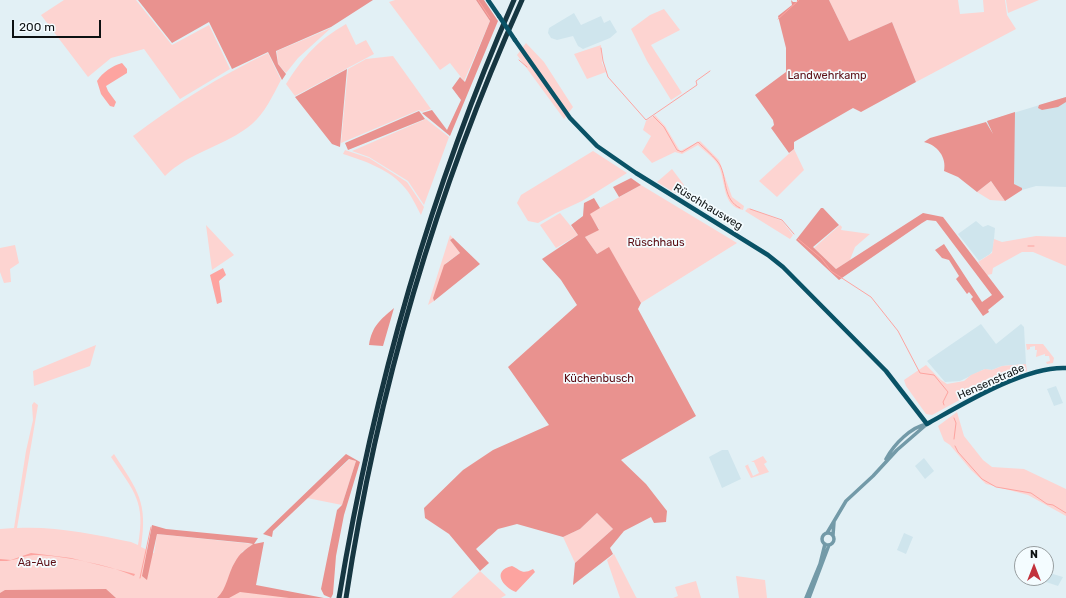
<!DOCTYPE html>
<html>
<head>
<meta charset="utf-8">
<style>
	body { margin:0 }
	#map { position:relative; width:1066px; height:598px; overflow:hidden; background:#e2f0f5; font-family:Rubik,sans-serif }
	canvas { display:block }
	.north { position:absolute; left:1014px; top:546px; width:40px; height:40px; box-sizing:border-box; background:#f4fcff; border:1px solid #979ea0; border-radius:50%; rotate:0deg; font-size:11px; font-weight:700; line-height:16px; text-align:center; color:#0c1112 }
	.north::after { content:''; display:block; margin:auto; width:14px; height:18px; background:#c2323c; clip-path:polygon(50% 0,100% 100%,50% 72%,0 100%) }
	.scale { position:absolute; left:12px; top:20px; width:89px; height:18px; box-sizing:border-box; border:2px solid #0c1112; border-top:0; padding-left:5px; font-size:12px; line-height:14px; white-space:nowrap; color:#0c1112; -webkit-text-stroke:3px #f4fcff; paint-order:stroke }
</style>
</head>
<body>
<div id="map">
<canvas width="1066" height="598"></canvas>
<div class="north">N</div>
<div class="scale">200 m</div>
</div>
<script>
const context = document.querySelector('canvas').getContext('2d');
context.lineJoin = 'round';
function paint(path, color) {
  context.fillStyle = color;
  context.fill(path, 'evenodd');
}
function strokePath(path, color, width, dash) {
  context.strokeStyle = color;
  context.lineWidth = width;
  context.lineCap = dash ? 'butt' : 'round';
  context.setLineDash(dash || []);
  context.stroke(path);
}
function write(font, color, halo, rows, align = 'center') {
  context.font = font + ' Rubik,sans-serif';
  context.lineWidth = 3.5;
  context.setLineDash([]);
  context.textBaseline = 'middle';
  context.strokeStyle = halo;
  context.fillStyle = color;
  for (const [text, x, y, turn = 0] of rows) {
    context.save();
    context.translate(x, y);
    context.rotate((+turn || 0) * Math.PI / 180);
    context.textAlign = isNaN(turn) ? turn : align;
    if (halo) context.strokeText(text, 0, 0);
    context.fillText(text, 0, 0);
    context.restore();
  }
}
paint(new Path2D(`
	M574 13 581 25 601 16 604 23 610 20 617 32 610 38 583 49 578 46 573 36 557 40 551 38 548 33 549 28Z
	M1066 97V187L1036 186 1022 190 1021 188 1014 185V158L987 124V121Z
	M976 221 983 227 988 225 995 228 993 250 990 254 979 261 958 234Z
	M981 324 996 344 1021 324 1024 327 1026 364 1002 366 992 370 985 369 960 381 945 382 927 361Z
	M1056 386 1063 403 1054 406 1047 389Z
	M722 450H728L741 479 722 488 709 457Z
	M924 458 934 471 925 479 915 466Z
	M904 533 913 537 906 554 897 550Z
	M1046 572 1063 577 1058 586 1043 581 1044 578H1046Z`), '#cfe5ed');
paint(new Path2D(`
	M64 0H136L172 45 209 25 230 69 180 99 144 49 111 58 88 77 41 15Z
	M395 0H476L490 21 464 81 450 63 440 70 389 2Z
	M829 0H958L960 14 984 12 983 0H1005L1007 15 1016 29 916 82 892 22 849 41Z
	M1006 0H1039L1008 13Z
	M664 9 680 30 651 45 682 93 671 100 647 61 631 29 650 15Z
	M346 24 356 45 366 40 374 54 295 96 286 84C304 56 317 41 346 24Z
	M331 28 298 58 286 73 278 64 277 51Z
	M526 43 544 62 573 107 564 119 517 55Z
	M601 45 602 63 606 72 587 79 574 54Z
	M268 53 281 80C273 95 265 113 252 124 226 146 189 152 165 176L133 136C177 103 218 77 268 53Z
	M393 56 431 109 422 112 419 110 341 143 348 69 366 59Z
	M655 115 665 126 680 151 700 141 719 160 732 197 744 206 743 210C722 206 726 183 719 167 716 159 704 151 698 145L682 154 675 152 652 163 642 152 651 136 643 130 646 121Z
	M426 119 449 137 424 205 408 181 369 157 352 151Z
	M794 149 804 170 777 197 759 181Z
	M345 150 369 158 407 182 424 207 421 215C416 206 412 196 405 188 391 170 365 161 343 154Z
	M593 151 627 173 582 201 556 213 538 223 528 221 517 203 521 195Z
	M672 169 684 185 675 193 657 182Z
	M991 181 1005 201 990 200 977 192Z
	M641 185 737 243 641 303 609 248 597 254 585 237 599 229 589 214Z
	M748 208 782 221 793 235 790 239 745 211Z
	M560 213 578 235 556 248 540 225Z
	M206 225 234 255 212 270Z
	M840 225 842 227 841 230 870 234 855 247 850 260 836 269 814 248Z
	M450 235 453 238 450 240 460 253 446 263 433 298 434 301 428 305Z
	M1036 236 1066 237V266L1033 252H1022L993 268 992 274 987 275 978 262 992 253 994 239 1002 242Z
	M15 245 19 263 10 269 11 282 4 283 0 272V248Z
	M1026 344H1043L1054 358 1053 363 1047 364 1046 362 1050 361 1049 356H1045V354L1036 357 1037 350H1035V346L1030 347V349L1027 350Z
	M96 345 90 366 34 386 33 371Z
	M1026 364 1027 371 965 397 932 415 926 414 906 386 904 380 926 365 941 380 947 384 964 381 971 375 985 369 992 370 1002 366Z
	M34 402 38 405 17 528C55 526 94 534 131 542L138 545C146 501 134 492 111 457L114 454C138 491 148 502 141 547L154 553 157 534 253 544 242 552 238 590 292 598H0V529L14 528 26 451 33 420 32 405Z
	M957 412 964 436 983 460 992 467 1024 469 1066 489V516L1028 495 986 484 971 470 950 445 944 441 938 426Z
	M763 456 767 462 764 464 769 472 751 478 745 466 749 464 748 465 753 476 759 473 754 462H751Z
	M350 459 356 461 342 505 307 498Z
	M597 513 613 529 575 563 563 537 580 529Z
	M614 554 636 597 637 598H620L607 560Z
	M480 571 506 595 501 598H451Z
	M736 576 765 580 767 598H739Z
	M696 581 701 598H673L678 596 675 587Z`), '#fdd4d1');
paint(new Path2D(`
	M138 0H373L331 27 276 51 278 64 286 74 282 80 268 52 232 69 209 22 172 43Z
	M476 0H484L498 21 450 136 422 113 432 110 447 130 461 100 452 88 460 77 465 82 490 21Z
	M791 0 793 2H797V0H829L849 41 892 22 916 82 861 112 853 108 794 142V149L789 153 771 128 774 125 773 120 755 95 786 72V48L778 16 792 5Z
	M347 69 340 147 332 144 295 97Z
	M1066 97V102L1058 107 1042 110 1038 108 1039 105Z
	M419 111 425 119 348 150 345 143Z
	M1015 112 1014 184 1022 188V190L1005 201 991 181 977 192 958 177 944 171C947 157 937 145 924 142L930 138 986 122 993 134 987 121Z
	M631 178 641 185 619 197 613 187Z
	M594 198 600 208 590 214 599 230 585 237 597 254 609 247 641 303 638 309 696 416 621 460 646 484 667 511 666 522 654 523 651 517 624 531 610 548 613 554 573 585 575 563 613 529 597 513 580 529 563 537 517 524 498 529 476 549 489 563 480 571 449 534 425 518 424 508 463 470 493 450 549 425 508 367 577 305 561 280 542 259 578 235 571 225 583 216 584 203Z
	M821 208H823L839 225 813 247 836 269 923 213 943 217 1004 297 988 310 989 312 983 316 971 299 973 297 969 292 967 294 956 279 959 276 949 260 942 258 935 250 944 244 982 302 992 295 936 221 927 220 922 223 839 280 796 240Z
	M453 238 480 264 434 301 433 298 444 265 460 253 450 240Z
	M394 308 383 346 369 345C372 326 380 320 394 308Z
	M346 454 360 462 344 515 336 556 333 594 331 598 324 595 321 589 337 510 342 505 356 461 349 459 273 531 272 537 263 534Z
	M152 525 166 529 258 538 254 544 264 542 256 585 324 598H289L240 592 229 598H217C227 589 228 573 235 562 239 554 246 549 253 544L248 543 157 534 147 580 142 576Z
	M106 589 116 598H0V593L5 590Z`), '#e9928f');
paint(new Path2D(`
	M122 63 127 69V73L106 86 108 91 116 102 114 107 110 106 101 94 97 81C103 72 112 66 122 63Z
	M223 268 226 275 219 281 222 302 217 304 210 275Z
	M31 553 71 558 135 574 134 576C110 565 61 555 34 555 22 556 12 562 0 561V559L11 560Z
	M512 566C521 570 522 575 533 569L535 572 516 592C503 587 491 571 512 566Z`), '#fda4a0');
strokePath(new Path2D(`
	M478 0 490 18
	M778 19 799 0
	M601 48 603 61 608 77 646 120 697 85 696 81 710 71
	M519 60 527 67
	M653 116 664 127 677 150 682 152 698 142C705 149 715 157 720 165 727 179 723 200 740 208
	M750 209 782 220 794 234
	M798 239 821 258 831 271 871 297 898 331 920 373 934 375 948 392 943 402 944 405
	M1028 246H1034
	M954 439 956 423 954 418
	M955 446 958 452 982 479 996 487 1031 493 1047 504 1053 505 1066 513
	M140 578 151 527`), '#fda4a0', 1);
strokePath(new Path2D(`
	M886 459C894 444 911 427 927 424
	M822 539a6 6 0 1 1 12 0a6 6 0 1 1-12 0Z
	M827 533 846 501 873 476 897 450 927 424
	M833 535 834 522
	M806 598 820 564 825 544
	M809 598 829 545`), '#739aa8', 3.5);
strokePath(new Path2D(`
	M488 0 499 16
	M515 40 570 118 597 146 636 173 768 255 783 267 886 371 927 424C963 404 1025 366 1066 368`), '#095266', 4.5);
strokePath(new Path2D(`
	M339 598C373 392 430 191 514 0
	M346 598C377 393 437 189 522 0`), '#163641', 5);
strokePath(new Path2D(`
	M499 16 515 40`), '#095266', 4.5);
write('11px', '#5b0d14', '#f4fcff', [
	["Landwehrkamp",827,76],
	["Rüschhaus",656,243],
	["Küchenbusch",599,379],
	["Aa-Aue",37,563]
]);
write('11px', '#0c1112', '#f4fcff', [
	["Rüschhausweg",708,207,31],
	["Hensenstraße",991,382,-24]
]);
</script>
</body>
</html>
